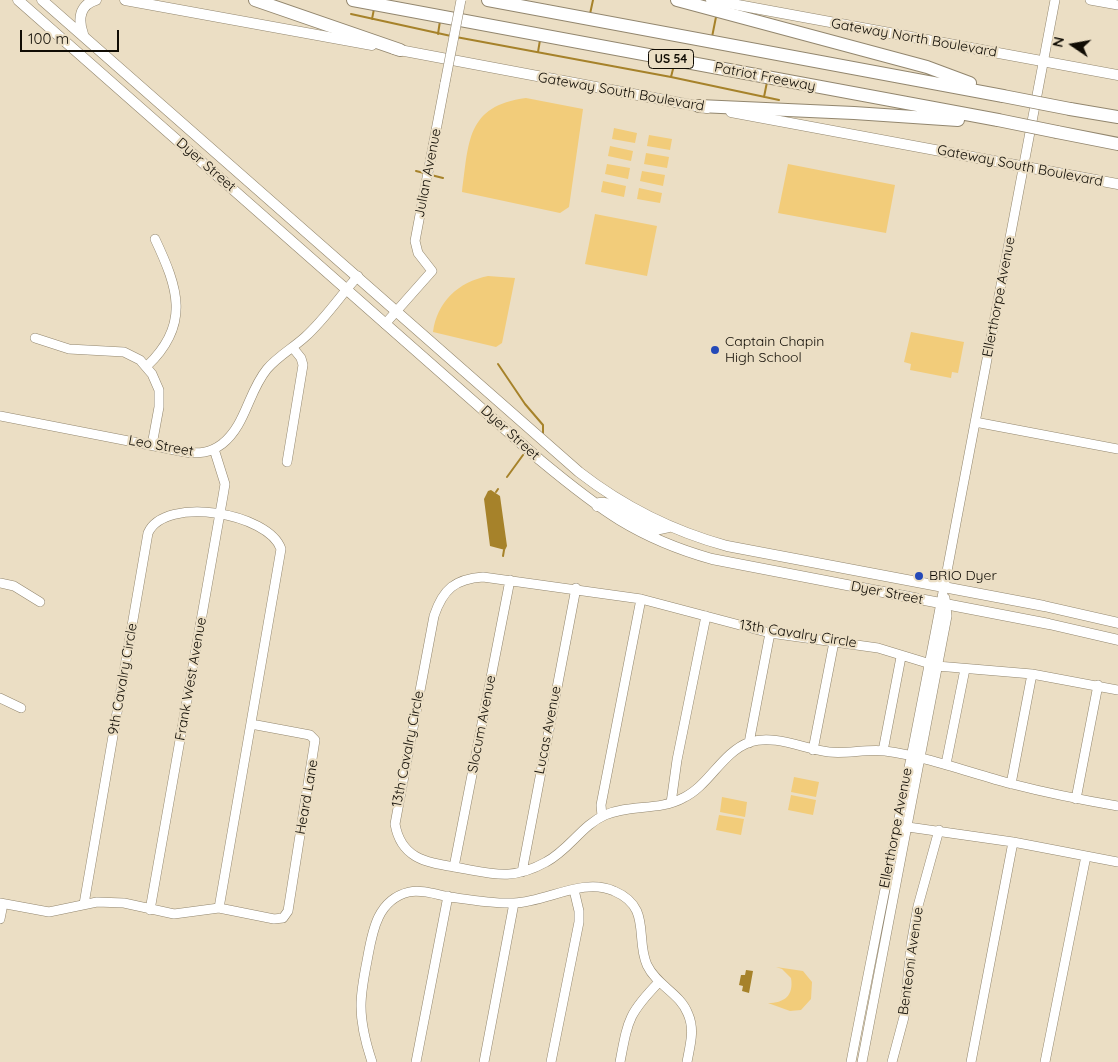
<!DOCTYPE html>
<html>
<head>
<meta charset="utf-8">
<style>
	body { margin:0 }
	#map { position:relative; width:1118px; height:1062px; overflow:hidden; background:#ebdec4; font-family:Quicksand,sans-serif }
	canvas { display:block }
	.north { position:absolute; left:1048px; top:20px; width:50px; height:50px; -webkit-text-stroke:4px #ebdec4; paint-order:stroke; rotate:282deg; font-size:14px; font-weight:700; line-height:20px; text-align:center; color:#100c04 }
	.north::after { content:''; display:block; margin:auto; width:18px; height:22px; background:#100c04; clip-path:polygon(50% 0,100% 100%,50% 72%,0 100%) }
	.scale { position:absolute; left:20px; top:30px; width:99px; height:22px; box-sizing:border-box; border:2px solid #100c04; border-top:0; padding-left:6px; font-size:15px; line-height:18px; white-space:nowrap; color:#100c04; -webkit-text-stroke:4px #ebdec4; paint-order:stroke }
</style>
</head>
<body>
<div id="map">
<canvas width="1118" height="1062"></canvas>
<div class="north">N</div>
<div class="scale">100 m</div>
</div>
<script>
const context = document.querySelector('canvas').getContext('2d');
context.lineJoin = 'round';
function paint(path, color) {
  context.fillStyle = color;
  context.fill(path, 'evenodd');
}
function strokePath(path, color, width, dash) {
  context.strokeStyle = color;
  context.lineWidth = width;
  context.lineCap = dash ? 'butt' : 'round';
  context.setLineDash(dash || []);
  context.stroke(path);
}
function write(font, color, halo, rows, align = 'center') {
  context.font = font + ' Quicksand,sans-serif';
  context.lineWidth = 4.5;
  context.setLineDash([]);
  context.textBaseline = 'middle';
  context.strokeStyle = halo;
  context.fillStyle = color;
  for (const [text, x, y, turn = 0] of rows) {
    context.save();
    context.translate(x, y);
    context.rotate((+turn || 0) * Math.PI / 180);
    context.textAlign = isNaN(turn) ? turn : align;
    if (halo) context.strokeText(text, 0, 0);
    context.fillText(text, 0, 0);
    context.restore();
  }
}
paint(new Path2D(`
	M526 98 583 109 569 207 560 213 462 192C469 142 466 106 526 98Z
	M614 128 637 133 635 143 612 139Z
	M649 135 672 139 670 150 647 146Z
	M610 146 633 151 631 161 608 156Z
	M646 153 669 157 667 168 644 164Z
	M607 164 630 168 628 179 605 174Z
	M788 164 895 185 886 233 778 213Z
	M642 171 665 175 663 186 640 181Z
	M603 181 626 186 624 197 601 192Z
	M639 188 662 193 660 203 637 199Z
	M595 214 657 226 647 276 585 264Z
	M488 276 515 278 502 343 496 347 433 332C437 302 458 282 488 276Z
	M911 332 964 342 958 373 952 372 951 378 910 370 911 364 904 362Z
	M794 777 819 782 816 797 791 792Z
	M791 795 816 800 813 815 788 810Z
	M722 797 747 802 745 817 720 812Z
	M719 815 744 819 741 835 716 830Z
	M776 967 803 971 812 982 811 999 801 1010 790 1011 768 1003C784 1003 794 996 791 978L782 969Z`), '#f2cc7a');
paint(new Path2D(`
	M491 490 500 496 507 546 505 550 490 546 484 499 488 491Z
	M746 970 753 971 749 993 742 991 743 986 739 985 741 975H745Z`), '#a6822a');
strokePath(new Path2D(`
	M351 14 451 36
	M590 14 593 0
	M372 19 374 9
	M438 34 440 21
	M456 37 671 77 779 100
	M712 37 716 17
	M538 52 540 40
	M671 77 674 65
	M764 97 767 82
	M416 171 424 173
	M431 175 443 178
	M498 364 525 404 543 425V433
	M507 477 523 455
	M496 492 498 489
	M503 556 504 550`), '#a6822a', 2);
const minor = new Path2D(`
	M1090 0 1118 5
	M385 324 432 271 418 253 415 241 445 83
	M35 338 69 349 124 352 140 360 152 374 159 390V407L152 445
	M147 366C191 324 178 288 155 239
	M0 416 185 452C199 454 210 453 222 444 246 425 248 392 267 369 278 356 293 348 305 337 325 319 340 296 358 276
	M975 422 1118 449
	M287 462 303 365 301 358 293 348
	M0 583 14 586 40 602
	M1118 690 1032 674 937 666 878 648 770 633 641 599 483 577C455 579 443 589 434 616L395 824C401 858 425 862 454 867 491 873 510 882 546 862 569 850 582 825 605 815 630 804 659 811 683 798 709 786 722 752 750 742 775 734 804 749 829 752 847 754 866 749 885 751 929 757 970 773 1012 784 1047 793 1082 800 1118 806
	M0 698 21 708
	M749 743 770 633
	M813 750 834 642
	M883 751 901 657
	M946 764 965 669
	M1011 784 1032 674
	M1076 799 1098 685
	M671 803 677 760 706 616
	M602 816 601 805 641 599
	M901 826 1013 842 1118 862
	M454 867 510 580
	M522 872 576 588
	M0 903 49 912 97 902 124 903 174 914 219 908 274 919 283 918 288 911 315 740 310 735 251 724
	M84 904 148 533C165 495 269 513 281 549L219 908
	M150 910 223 496 225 484 214 449
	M0 919 3 904
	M372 1062C366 1044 361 1025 361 1006 361 991 364 976 367 961 372 934 376 900 409 892 422 889 438 895 450 897 471 900 493 904 514 903 547 902 583 877 614 891 652 907 635 938 647 965 657 986 680 993 688 1014 695 1030 690 1045 687 1062
	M416 1062 448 896
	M484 1062 514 903
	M551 1062 579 922V911L574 890
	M620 1062C628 1020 628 1014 659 982
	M851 1062C886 882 923 702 956 523L1055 0
	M862 1062 947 616 945 598
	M892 1062 904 1017 911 945 918 906 939 830
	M971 1062 1013 842
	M1045 1062 1086 856`);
const major = new Path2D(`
	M18 0 540 460C599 509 637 538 712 559L1049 624 1118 640
	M42 0 579 472C624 507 672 531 727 546L1044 606 1118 623
	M125 0 372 45
	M711 0 1118 75
	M83 34C78 20 79 5 96 0
	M394 49 707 108
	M731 112 1118 184
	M597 506 599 503H605L655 530 669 527`);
const highway = new Path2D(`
	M255 0 400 50
	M353 0 998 120
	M488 0 1003 96
	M677 0 927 67 970 83
	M699 106 854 113 958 120
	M1070 109 1118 117
	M1057 132 1118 144`);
strokePath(minor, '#92866e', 10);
strokePath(major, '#92866e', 11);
strokePath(highway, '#92866e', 14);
strokePath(minor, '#fff', 9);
strokePath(major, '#fff', 10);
strokePath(highway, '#fff', 12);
const minorBridge = new Path2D(`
	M445 83 461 0`);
const highwayBridge = new Path2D(`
	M1003 96 1070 109
	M998 120 1057 132`);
strokePath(minorBridge, '#92866e', 10, []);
strokePath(highwayBridge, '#92866e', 14, []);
strokePath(minorBridge, '#fff', 9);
strokePath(highwayBridge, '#fff', 12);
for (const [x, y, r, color] of [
	[715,350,5,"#2449b8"],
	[919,576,5,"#2449b8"]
]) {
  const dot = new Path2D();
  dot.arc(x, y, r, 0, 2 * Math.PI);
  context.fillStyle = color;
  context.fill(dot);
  strokePath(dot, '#ebdec4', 2);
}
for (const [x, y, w] of [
	[671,59,45]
]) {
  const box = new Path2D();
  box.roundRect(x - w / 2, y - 9.5, w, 19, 4);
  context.fillStyle = '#ebdec4';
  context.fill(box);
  strokePath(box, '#100c04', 1);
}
write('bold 12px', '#100c04', null, [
	["US 54",671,59]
]);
write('14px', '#100c04', '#ebdec4', [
	["Gateway North Boulevard",914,38,10],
	["Patriot Freeway",765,77,11],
	["Gateway South Boulevard",621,92,10],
	["Dyer Street",206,165,41],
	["Gateway South Boulevard",1020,166,11],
	["Julian Avenue",428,173,-79],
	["Ellerthorpe Avenue",999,297,-79],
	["Dyer Street",510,433,42],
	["Leo Street",161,446,10],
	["Dyer Street",887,593,11],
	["13th Cavalry Circle",798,634,9],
	["9th Cavalry Circle",123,679,-80],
	["Frank West Avenue",191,679,-80],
	["Slocum Avenue",482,724,-79],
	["Lucas Avenue",548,730,-79],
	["13th Cavalry Circle",408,749,-79],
	["Heard Lane",307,797,-80],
	["Ellerthorpe Avenue",896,828,-79],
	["Benteoni Avenue",911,961,-82]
]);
write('14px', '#100c04', '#ebdec4', [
	["Captain Chapin",725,342],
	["High School",725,358],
	["BRIO Dyer",929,576]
], 'left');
</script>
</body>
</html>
